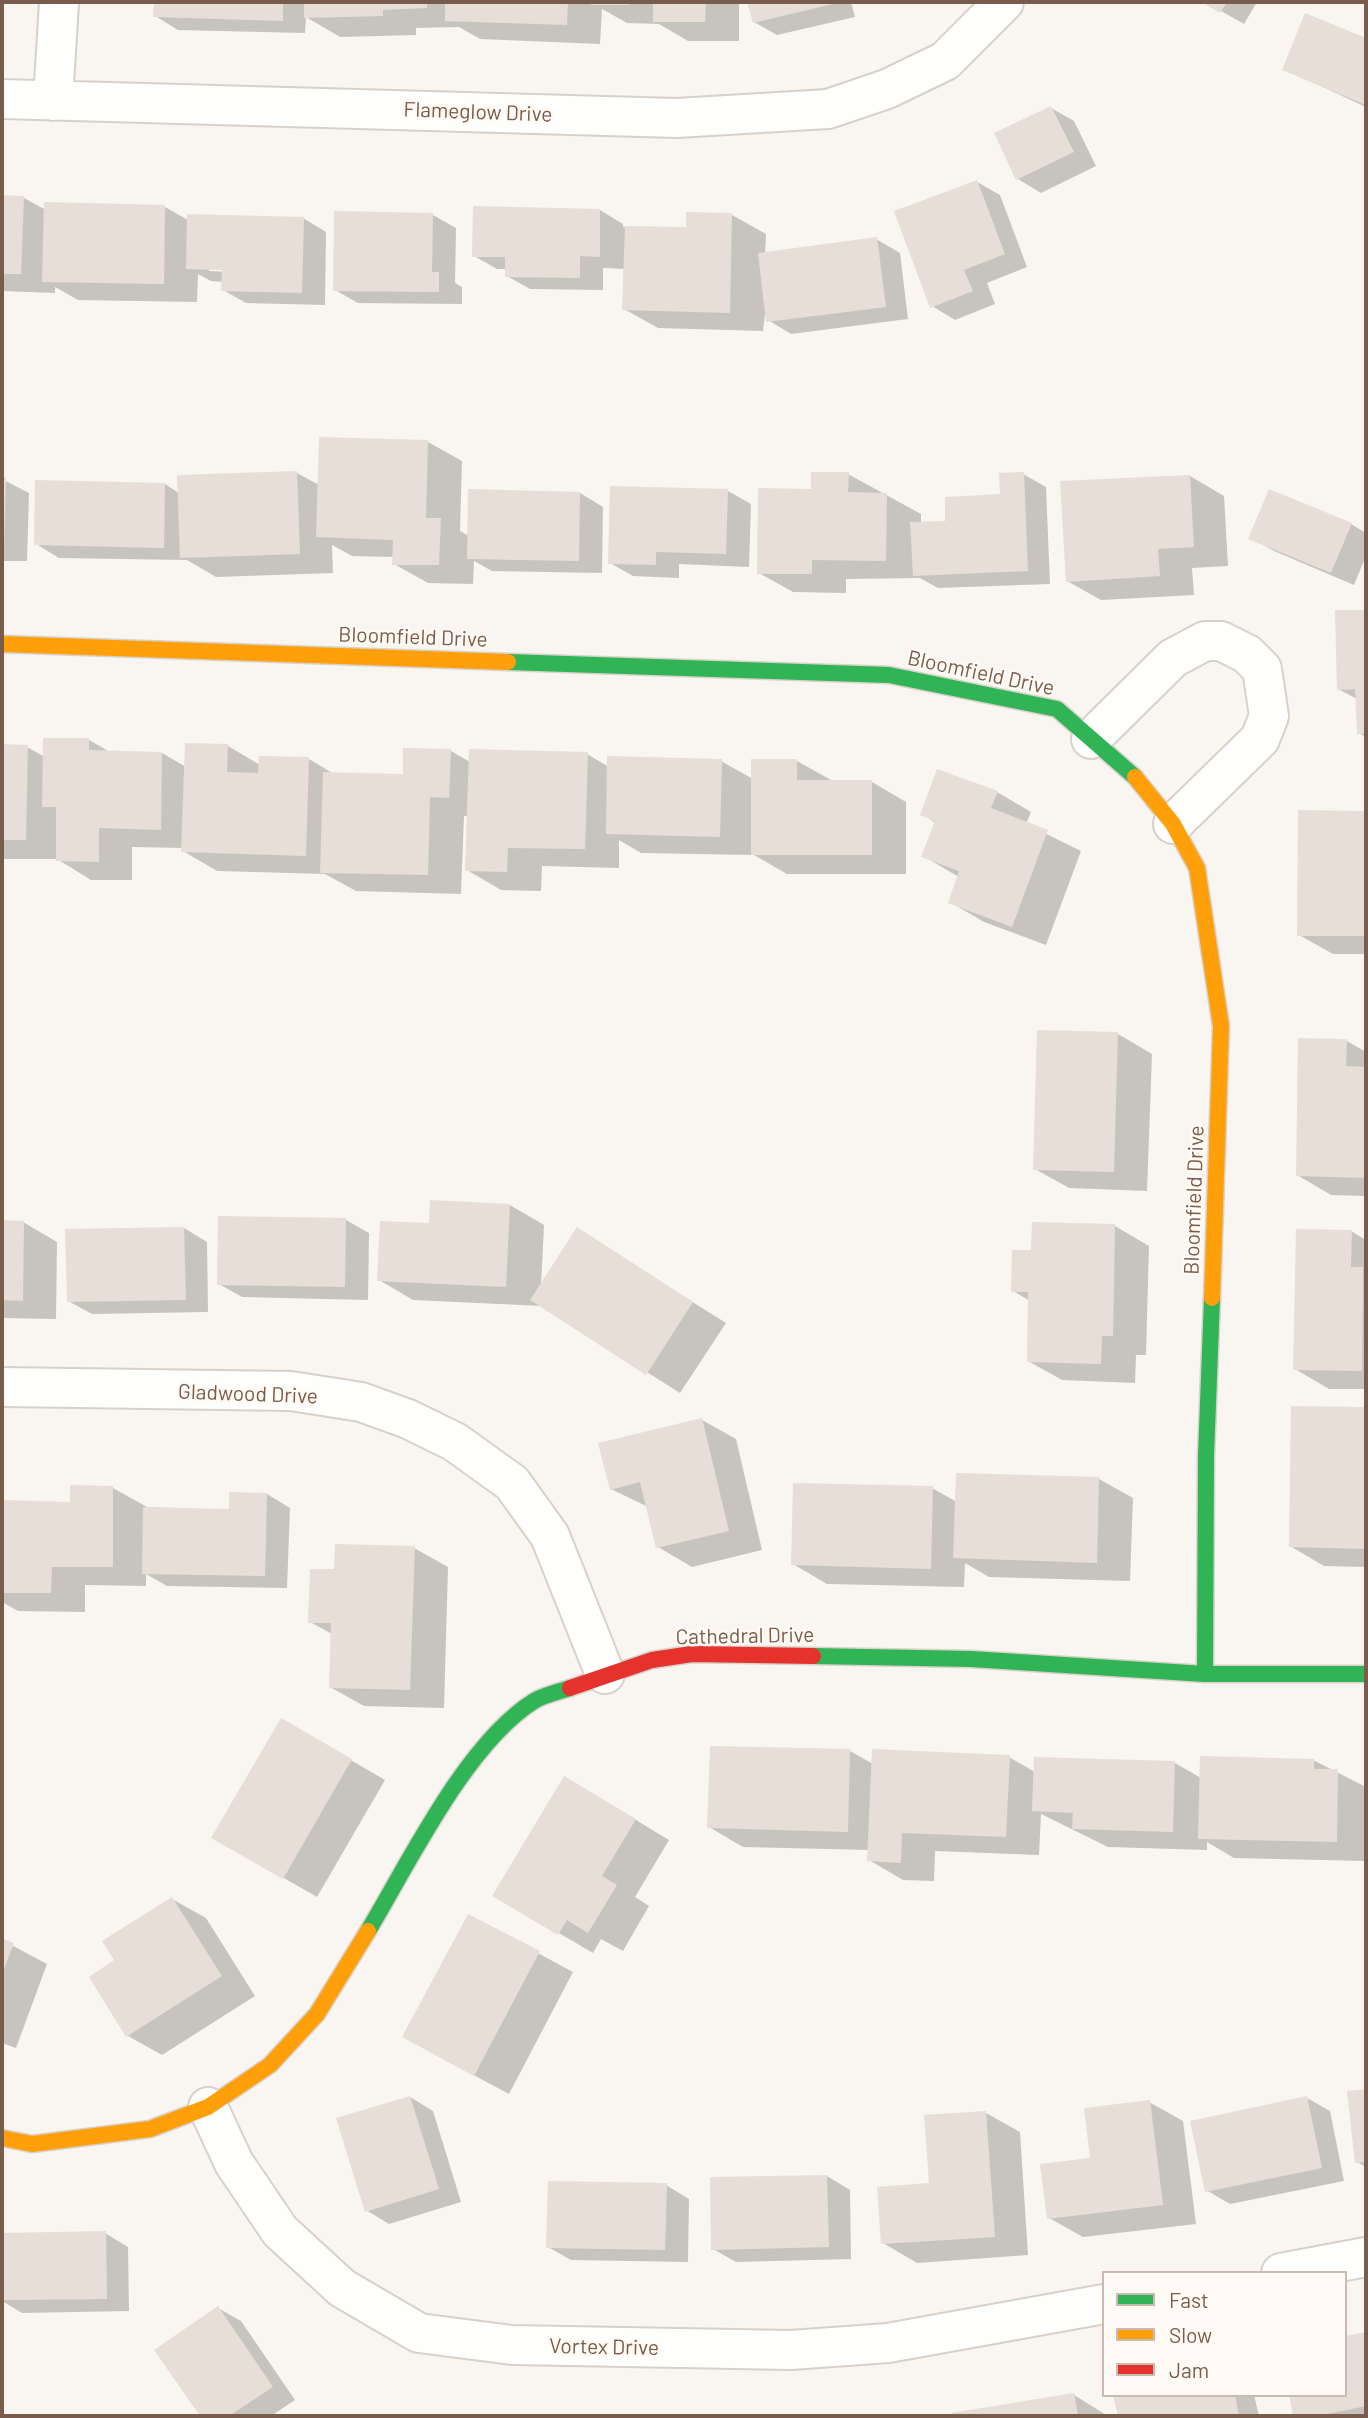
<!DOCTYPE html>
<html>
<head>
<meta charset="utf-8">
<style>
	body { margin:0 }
	#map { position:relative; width:1368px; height:2418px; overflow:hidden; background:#f9f5f0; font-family:Barlow,sans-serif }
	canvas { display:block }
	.frame { position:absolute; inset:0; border:4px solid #7a5c4d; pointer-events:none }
	.legend { position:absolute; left:1102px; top:2271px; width:245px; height:126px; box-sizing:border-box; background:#fffaf3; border:2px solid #cabbb1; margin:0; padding:9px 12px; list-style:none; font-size:21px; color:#7a5c4d }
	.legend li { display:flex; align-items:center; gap:14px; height:35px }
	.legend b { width:35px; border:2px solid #cabbb1 }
</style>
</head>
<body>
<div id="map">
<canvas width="1368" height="2418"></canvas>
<div class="frame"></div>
<ul class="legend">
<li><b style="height:9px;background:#30b455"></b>Fast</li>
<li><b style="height:9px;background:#ff9f0a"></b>Slow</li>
<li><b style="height:9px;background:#e5322d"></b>Jam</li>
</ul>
</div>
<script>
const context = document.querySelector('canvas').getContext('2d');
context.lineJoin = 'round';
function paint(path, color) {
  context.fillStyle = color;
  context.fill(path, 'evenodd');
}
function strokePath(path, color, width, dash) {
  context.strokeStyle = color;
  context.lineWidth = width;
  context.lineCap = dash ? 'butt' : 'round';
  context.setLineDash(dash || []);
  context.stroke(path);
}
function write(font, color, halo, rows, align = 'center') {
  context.font = font + ' Barlow,sans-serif';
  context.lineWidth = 5;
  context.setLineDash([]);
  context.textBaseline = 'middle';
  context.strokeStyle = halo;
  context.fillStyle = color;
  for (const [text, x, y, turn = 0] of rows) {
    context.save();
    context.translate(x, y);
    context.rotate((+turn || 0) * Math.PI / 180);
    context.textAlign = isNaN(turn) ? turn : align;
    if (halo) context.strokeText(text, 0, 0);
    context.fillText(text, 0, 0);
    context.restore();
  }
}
paint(new Path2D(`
	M155 2H739V41H688L659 24 627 23 602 9 600 44 480 39 459 27 416 28V35L340 37 306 17 305 33 178 30 155 16Z
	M749 2H851L855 17 777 35 754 22Z
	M1205 2H1257L1244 24Z
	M1306 16 1366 40V107L1284 69Z
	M1051 108 1074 121 1096 166 1041 193 1018 179Z
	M977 182 1000 195 1027 267 987 283 995 304 955 320 932 306Z
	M2 197 24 198 46 210 165 207 188 220 303 218 326 232 325 305 246 303 223 290V282L211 281 198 274 197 302 78 300 55 287V293L2 291ZM209 268H230V272L209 271Z
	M600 210 623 224V227L688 229 732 215 766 234 765 254 876 239 900 253 908 319 791 334 768 320 766 306 763 331 658 328 624 309 625 269 603 268V290L530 289 507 276V269H497L474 256Z
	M433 215 456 228 455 283 462 287V304L358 303 335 290Z
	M320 439 428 442 462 461 460 531 469 536 580 493 603 507 602 573 492 571 474 561 473 584 428 583 394 564V557L352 556 332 545 333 573 216 577 187 560 59 558 36 544 165 484 179 493 297 473 319 485Z
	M848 474 921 514V523H947L1002 496 1023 474 1046 487 1050 584 938 588 920 578 846 579V593L793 592 759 573 813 490Z
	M1190 476 1224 496 1228 566 1192 568 1194 595 1101 600 1067 581Z
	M2 479 29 493 27 561H2Z
	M728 491 751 504 749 567 679 564V578L633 576 610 563Z
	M1351 524 1366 533V556L1354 585 1274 551 1251 538Z
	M1337 612H1366V737L1358 733 1357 699 1338 689Z
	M89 740 110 752 162 753 186 767 228 746 260 765 309 759 334 774 405 776 451 751 470 762 587 754 609 767 721 761 753 779 797 761 831 780 872 782 906 802V874H787L754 855 641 853 619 840V868L542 866 541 891 501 890 467 870 468 816H464L461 894 356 891 325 874 217 871 183 851V848L132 847V880H91L57 859H2V746L27 747 45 757Z
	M997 792 1031 812 1026 824 1081 851 1046 945 984 922 950 902 959 877 923 856 936 823 922 814Z
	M1300 812H1366V954H1333L1299 935Z
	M1118 1034 1152 1054 1147 1191 1069 1188 1035 1169Z
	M1347 1041 1366 1052V1196L1331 1195 1297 1175Z
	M510 1205 544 1225 541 1286 578 1230 726 1323 680 1393 542 1306 413 1300 379 1280 431 1225Z
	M346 1220 369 1233 368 1300 242 1297 219 1284Z
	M2 1222H23L57 1242 56 1319 2 1318Z
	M1034 1224 1115 1226 1149 1246 1146 1355H1136L1135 1383 1062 1380 1028 1361 1030 1301 1013 1291 1032 1252Z
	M184 1228 207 1242 208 1312 92 1314 68 1301Z
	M1351 1231 1366 1240V1389H1329L1295 1369Z
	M1293 1408 1366 1409V1567L1324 1566 1290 1546Z
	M702 1420 736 1439 762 1550 692 1567 658 1547 648 1507 611 1489Z
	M1099 1479 1133 1498 1130 1581 989 1577 965 1563 964 1587 827 1584 793 1564 932 1488 957 1502Z
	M113 1488 147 1507 230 1511 267 1494 290 1508 287 1588 167 1586 146 1574V1586L85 1585V1612L18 1611 2 1602V1502L71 1503Z
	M414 1548 448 1567 444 1708 364 1706 330 1687 332 1634 310 1622 335 1571Z
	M282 1720 385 1780 317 1897 214 1838Z
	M850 1751 873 1764 1009 1757 1035 1772 1175 1763 1201 1778 1313 1760 1366 1787V1861L1234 1858 1207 1842V1850L1108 1847 1041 1814 1039 1855 935 1851 934 1881 903 1880 869 1860V1850L743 1847 709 1827Z
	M598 1797 669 1840 635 1897 649 1906 623 1951 601 1939 593 1953 494 1895Z
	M172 1899 206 1918 255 1996 162 2055 128 2036 117 1961Z
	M469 1916 573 1972 509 2094 438 2056Z
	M2 1940 47 1964 16 2048 2 2043Z
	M1366 2091V2167L1357 2162 1349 2093Z
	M410 2097 433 2111 461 2202 389 2224 366 2210Z
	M1307 2098 1330 2111 1344 2181 1230 2204 1206 2190Z
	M1149 2102 1183 2121 1196 2224 1083 2237 1049 2218 1092 2160Z
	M986 2113 1020 2132 1028 2255 917 2263 883 2243Z
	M827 2176 850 2190 851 2259 736 2262 713 2249Z
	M666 2185 689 2199 688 2262 571 2260 548 2247Z
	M105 2233 128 2247 129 2311 22 2313 2 2301V2235Z
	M218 2308 241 2321 295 2400 271 2416H202L157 2350Z
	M1366 2334V2416H1295L1290 2395H1345V2338Z
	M1074 2395 1108 2416H953V2415Z
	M1122 2395H1254L1259 2416H1120L1115 2397Z`), '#0003');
paint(new Path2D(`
	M154 2H283V21L153 17Z
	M304 2H427V8L383 10V16L304 18Z
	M445 2H568L567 25 445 21Z
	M591 2H629V5H591Z
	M653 2H706L705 22H653Z
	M747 2H837V3L753 23Z
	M1201 2H1227L1220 13Z
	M1305 13 1366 38V105L1282 70Z
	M1051 106 1074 152 1016 180 994 133Z
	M977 180 1005 254 964 270 973 291 930 308 894 211Z
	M2 195 24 196 21 274H2Z
	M44 202 165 205 164 284 42 282Z
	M473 206 600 209V257L580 256V278L505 277V257H472Z
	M334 211 433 213 432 272H439V292L333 291Z
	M686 212 732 213 730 313 622 310 625 226 686 227Z
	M187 214 304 217 302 293 221 291 222 270 186 269Z
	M877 237 886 307 766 322 758 253Z
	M319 437 428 440 426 518H441L439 565H392L393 540 316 537Z
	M297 471 300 554 180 558 177 475Z
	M811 472H849L848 492 887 493 886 561 812 560V574H757L758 488 811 489Z
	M1024 472 1028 571 913 576 910 522 945 521V497L1000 494 999 473Z
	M1190 475 1194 547 1158 549 1160 576 1066 582 1060 481Z
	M2 477H6L4 547H2Z
	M35 480 165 483 164 548 34 545Z
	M610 486 728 489 726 554 656 552V565L608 564Z
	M468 489 580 492 579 561 467 559Z
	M1269 489 1352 523 1331 573 1248 539Z
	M1335 610H1366V734H1357L1355 689 1337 690Z
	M43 738H89V750L162 752 161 830 99 828V862L56 861V807H42Z
	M185 743 228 744 227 772 258 773 259 756 309 757 306 856 181 852Z
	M2 744 28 745 26 840H2Z
	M403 748 451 749 449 798 430 797 428 875 320 873 323 772 403 774Z
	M469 749 588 752 585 849 508 848 507 872 465 871Z
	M607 756 722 759 720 837 606 834Z
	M751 759H797V780H872V855H751Z
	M937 769 998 791 991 808 1048 830 1012 927 948 903 959 871 921 857 935 821 920 815Z
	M1298 810 1366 811V936H1297Z
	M1037 1030 1118 1032 1114 1172 1033 1170Z
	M1298 1038 1347 1039 1346 1066 1366 1067V1178L1296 1176Z
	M430 1200 510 1204 506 1287 377 1281 380 1221 429 1223Z
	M218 1216 346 1218 345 1287 217 1285Z
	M2 1220 24 1221 23 1301 2 1300Z
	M1032 1222 1115 1224 1113 1336H1102L1101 1364 1027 1362 1028 1292H1011L1012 1250H1031Z
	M184 1227 186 1300 67 1302 65 1229Z
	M577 1227 693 1302 646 1375 530 1300Z
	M1296 1229 1352 1230 1351 1267H1363L1362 1371 1293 1370Z
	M1291 1406 1366 1407V1549L1289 1547Z
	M702 1418 729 1531 656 1548 640 1482 610 1490 598 1443Z
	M956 1473 1099 1477 1097 1563 953 1558Z
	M793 1483 933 1486 931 1569 791 1565Z
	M70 1485 113 1486V1567H52L51 1593H2V1500L70 1502Z
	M229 1492 267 1493 265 1576 142 1574 143 1507 229 1509Z
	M335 1544 415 1546 410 1690 329 1688 331 1623H308L310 1569H334Z
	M281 1718 352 1759 283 1879 211 1838Z
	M710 1746 850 1749 848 1832 707 1828Z
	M872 1749 1010 1755 1006 1837 902 1833 901 1863 867 1861Z
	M1200 1756 1314 1759V1769H1338L1337 1842 1198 1839Z
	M1034 1757 1175 1761 1173 1832 1072 1829 1073 1813 1032 1811Z
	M564 1776 636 1819 602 1876 617 1885 588 1933 567 1920 558 1935 492 1896Z
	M172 1897 222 1976 126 2037 89 1977 114 1960 102 1941Z
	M468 1914 540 1951 474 2076 402 2037Z
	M2 1938 14 1943 2 1974Z
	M1366 2089V2162L1355 2163 1347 2091Z
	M410 2096 439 2189 365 2212 336 2118Z
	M1307 2096 1322 2168 1205 2192 1190 2121Z
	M1150 2100 1163 2205 1047 2219 1040 2164 1090 2158 1084 2108Z
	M986 2111 995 2237 881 2244 877 2187 929 2183 924 2115Z
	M827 2175 829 2247 711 2250 710 2177Z
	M548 2181 667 2183 665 2250 546 2248Z
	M106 2231 107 2299 2 2300V2233Z
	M218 2306 273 2387 229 2416H200L154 2350Z
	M1366 2332V2406L1318 2416H1293L1289 2395H1345V2336Z
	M1074 2393 1078 2416H951V2413Z
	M1113 2395H1235L1239 2416H1118Z`), '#e6ded7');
const street = new Path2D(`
	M2 99 677 118 828 109 887 89 945 61 1004 2
	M53 101 59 2
	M1091 739 1173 658 1205 641H1221L1247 654 1262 669 1269 716 1260 739 1173 824
	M2 1387 291 1391 361 1402 408 1419 455 1442 512 1483 550 1536 605 1674
	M208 2107 234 2163 280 2231 342 2288 419 2333 512 2345 791 2350 888 2343 1104 2304
	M1281 2273 1366 2257`);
const fast = new Path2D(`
	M508 662 889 675 1057 709 1135 777
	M813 1656 971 1659 1205 1674H1366
	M1205 1674 1206 1456 1212 1298
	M368 1931C410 1861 466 1744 534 1701 544 1695 558 1692 570 1688`);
const slow = new Path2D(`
	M2 644 508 662
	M1135 777 1173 824 1197 868 1221 1026 1212 1298
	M2 2138 32 2144 150 2129 208 2107 270 2065 317 2014 368 1931`);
const jam = new Path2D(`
	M570 1688 652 1660 692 1654 813 1656`);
strokePath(street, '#d7d1cb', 42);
strokePath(fast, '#d9d2cb', 19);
strokePath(slow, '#d9d2cb', 19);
strokePath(jam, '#d9d2cb', 19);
strokePath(street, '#fefefd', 38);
strokePath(fast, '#30b455', 16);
strokePath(slow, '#ff9f0a', 16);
strokePath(jam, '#e5322d', 16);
write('21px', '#7a5c4d', '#fffaf3', [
	["Flameglow Drive",478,112,2],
	["Bloomfield Drive",413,637,2],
	["Bloomfield Drive",981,673,12],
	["Bloomfield Drive",1194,1200,-88],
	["Gladwood Drive",248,1394,2],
	["Cathedral Drive",745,1636,-1],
	["Vortex Drive",604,2347,1]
]);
</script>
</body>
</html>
